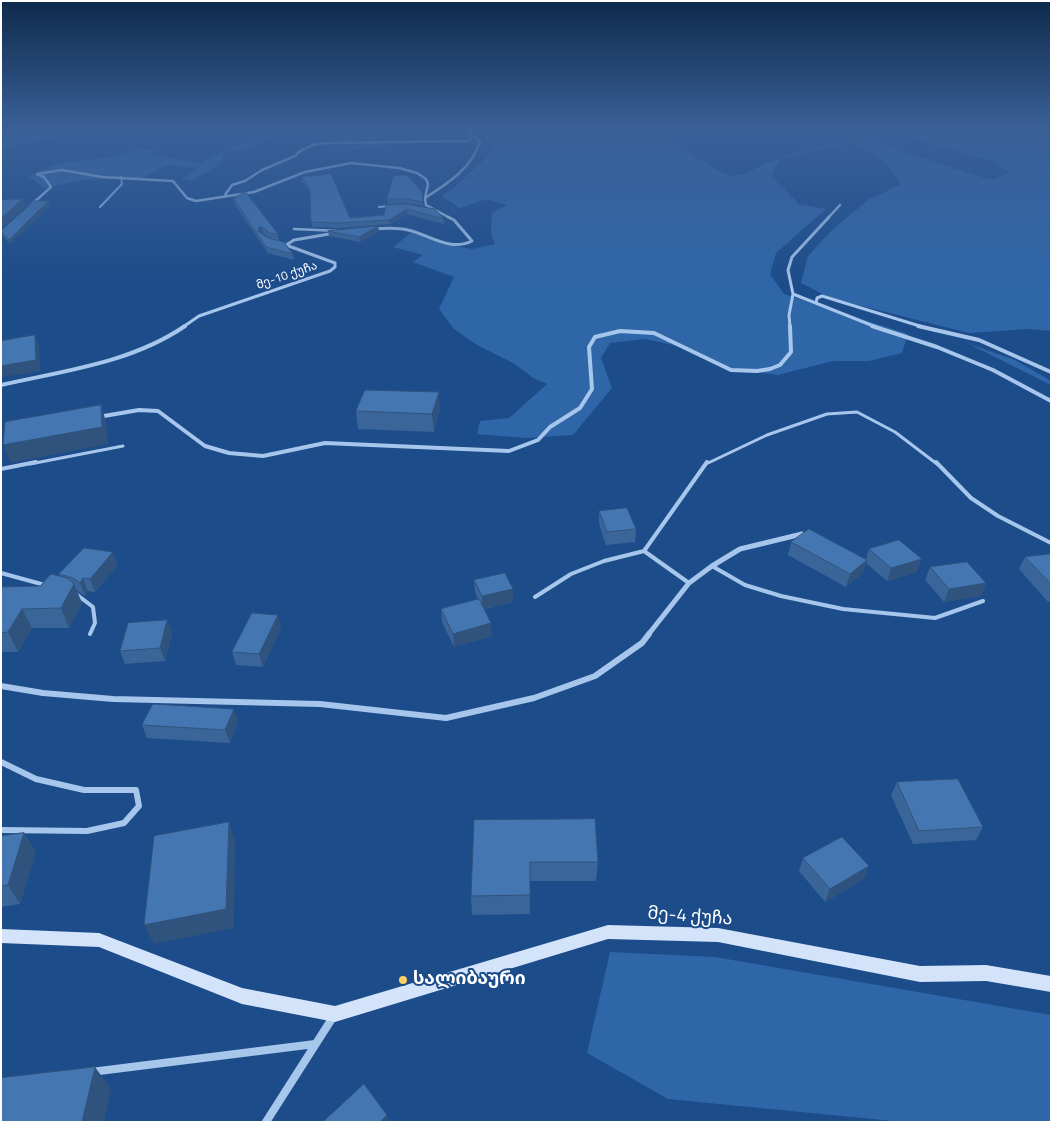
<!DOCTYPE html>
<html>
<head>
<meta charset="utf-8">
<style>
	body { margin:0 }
	#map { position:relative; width:1052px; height:1123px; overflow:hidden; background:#1c4c8a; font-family:"Titillium Web",sans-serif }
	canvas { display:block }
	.frame { position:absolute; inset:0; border:2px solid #fff; pointer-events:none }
</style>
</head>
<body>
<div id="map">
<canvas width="1052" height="1123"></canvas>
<div class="frame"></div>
</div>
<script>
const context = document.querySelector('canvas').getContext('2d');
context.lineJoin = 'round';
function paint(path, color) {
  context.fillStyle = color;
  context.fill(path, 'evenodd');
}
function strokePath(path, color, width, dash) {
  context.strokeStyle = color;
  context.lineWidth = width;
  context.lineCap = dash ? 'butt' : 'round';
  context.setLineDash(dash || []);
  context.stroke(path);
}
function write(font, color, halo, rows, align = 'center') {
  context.font = font + ' "Titillium Web","Noto Sans Georgian",sans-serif';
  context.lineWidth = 4;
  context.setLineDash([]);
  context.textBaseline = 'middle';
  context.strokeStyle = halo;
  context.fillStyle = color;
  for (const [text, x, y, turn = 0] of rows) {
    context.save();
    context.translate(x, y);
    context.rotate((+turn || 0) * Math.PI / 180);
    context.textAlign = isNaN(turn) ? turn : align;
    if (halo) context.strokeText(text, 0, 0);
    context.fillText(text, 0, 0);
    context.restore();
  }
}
paint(new Path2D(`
	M49 131H92L1 147V140Z
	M268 131 279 133 244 150 224 152 222 162 192 181 182 179 197 168 165 165 139 180 86 179 44 188 28 176 59 163 107 158 140 148 157 152 152 155 200 163Z
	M378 131H405L392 135 393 144 336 153 359 144 318 138C330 137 370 136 378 131Z
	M479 131H697L674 139V144L719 171 731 176 745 174 764 164 791 154 846 142 845 135 827 131H1051V331L1028 329 969 333 830 298 801 283 808 256 832 230 868 200 901 184 887 164 854 142 780 159 771 176 799 204 826 209 776 253 770 274 784 294 908 334 902 353 869 361H833L778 375 725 368 687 348 645 339 610 343 601 358 612 388 573 435 526 438 477 434 480 421 509 418 547 384 533 378 515 364 477 345 454 329 439 309 454 277 413 262 423 255 393 247 411 233 454 246 472 249 495 244 491 233 492 213 507 205 486 199 460 208 442 196 454 188 494 150ZM891 133 994 161 1009 172 991 180 898 150 874 137Z
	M967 343 1015 360 1051 381V385Z
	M610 952 715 957 1051 1015V1122H903L668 1099 587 1053Z`), '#2f66a8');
strokePath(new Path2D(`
	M100 207 122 184 121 177
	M379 207 390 206`), '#a7c6ec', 2);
strokePath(new Path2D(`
	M294 229 339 231`), '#a7c6ec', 2.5);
strokePath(new Path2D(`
	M30 464 123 446
	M706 464 767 435 827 414 857 412 895 432 937 464`), '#a7c6ec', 3);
strokePath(new Path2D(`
	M936 462 971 498 998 516 1051 543
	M1 469 36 462
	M644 551 707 462
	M712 566 745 585 781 596 843 609 935 618 983 601
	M1 573 45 585
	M76 594 93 607 95 623 90 634
	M535 597 571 574 604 561 644 551 689 583`), '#a7c6ec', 4);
strokePath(new Path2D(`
	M225 195 232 185 245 181 262 170 295 156 300 151 313 145 325 143 466 141 471 139 468 132
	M31 205 51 187 44 177 37 174 62 170 102 177 173 181 187 198 196 201 254 192 305 172 351 163 399 168 417 173 426 179 428 184 425 198
	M450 218 426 205 425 198C447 184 472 168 480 142L469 131
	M828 218 840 205`), '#a7c6ec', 2.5);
strokePath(new Path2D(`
	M829 217 792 257 788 270 793 294 876 327
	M373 229C385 228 397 227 408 230 430 235 450 252 472 241L454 220 448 217
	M816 303 817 298 822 296 923 327
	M183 327 199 316 330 271 335 267V263L286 245 294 240 335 233
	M790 327 789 315 793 294`), '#a7c6ec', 3);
strokePath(new Path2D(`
	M872 326 937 347 993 370 1051 401
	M918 326 979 340 1051 372
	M1 385C63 371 131 363 185 326
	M98 417 139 410 158 411 205 446 229 453 263 456 325 443 509 451 538 440 550 427 580 408 592 389 589 347 595 337 620 331 654 333 731 370 757 371 770 369 780 365 791 352 790 326`), '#a7c6ec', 4);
strokePath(new Path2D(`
	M648 635 689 583 712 566 740 549 802 534`), '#a7c6ec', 5);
strokePath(new Path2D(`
	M1 686 43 693 113 699 320 704 446 718 534 698 595 676 642 643 649 634
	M1 762 36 779 84 790H136L139 806 124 823 87 831 1 830`), '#a7c6ec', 6);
strokePath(new Path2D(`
	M91 1072 315 1044
	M266 1122 333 1017`), '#a7c6ec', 8);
paint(new Path2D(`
	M608 925 718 928 920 966 986 965 1051 976V992L986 981 920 982 718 942 608 939 335 1022 242 1004 99 947 1 943V929L99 933 242 988 335 1006Z`), '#d3e3f9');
paint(new Path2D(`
	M302 177 350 218 384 215 405 204 444 219V224L407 214 390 224 338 228 312 227 310 193 302 181Z
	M422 192 423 206 406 203 388 204 387 199Z
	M234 199 278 234 279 241 271 239 263 233H261L293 254 294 260 268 253 235 205Z
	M50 205 10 244 3 236 1 231Z
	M328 231H379L360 242 329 236Z
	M440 409 434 432 358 429 356 411Z
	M599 511 636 529 635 542 606 545 599 524Z
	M791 542 866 559 869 549 917 572 887 581 866 563 863 573 846 587 788 555Z
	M1051 554V601L1048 602 1019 569 1025 557Z
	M118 565 95 592 88 591 85 596 76 590 82 603 69 628H32L18 652H1V587L40 586 60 577 59 574Z
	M930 567 986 583 981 596 944 602 925 580Z
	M474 580 513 602 484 609 492 636 454 647 442 622 441 609 478 599 475 592Z
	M167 620 172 633 165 661 125 664 120 651Z
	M281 628 263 667 236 665 232 652Z
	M238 722 230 743 147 738 142 725Z
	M897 782 983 827 976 840 913 844 891 795Z
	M595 819 598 862 596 881H530V914L472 915 471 896Z
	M24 833 36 852 20 904 1 907V836Z
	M803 858 864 879 825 902 799 871Z`), '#3a6599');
paint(new Path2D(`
	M23 199 26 206 1 228V218Z
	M48 201 50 205 10 244 9 240Z
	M407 209V214L390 224 389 220Z
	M378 226 379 231 360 242 359 237Z
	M259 227H262L263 233 260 234 259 238 258 231Z
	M35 335 39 346 40 371 2 377 1 374V366Z
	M439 392 440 409 434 432 432 414Z
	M101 405 106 422 108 444 11 463 3 445Z
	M113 552 118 565 95 592 90 579Z
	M922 559 917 572 887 581 891 568Z
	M867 560 863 573 846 587 850 574Z
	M83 578 88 591 85 596 80 583Z
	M986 583 981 596 944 602 949 589Z
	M74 584 82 603 69 628 61 608Z
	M513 589V602L482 609V596Z
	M22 609 32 628 18 652 8 632Z
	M278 615 281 628 263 667 259 654Z
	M167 620 172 633 165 661 160 648Z
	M491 623 492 636 454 647 453 634Z
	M234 709 238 722 230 743 225 730Z
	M229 822 235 841 234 928 154 944 144 925Z
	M24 833 36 852 20 904 8 885Z
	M869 866 864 879 825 902 830 889Z
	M95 1067 111 1089 104 1122H82Z
	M387 1115 389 1122H380Z`), '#30537d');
const building = new Path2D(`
	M331 174 350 218 384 215 386 205 405 204 435 209 444 219 407 209 389 220 338 223 311 222 310 189 302 177Z
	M407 175 422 192 423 202 406 199H387L393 176Z
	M245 191 278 234 270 233 262 227H259L258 231 268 238 284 242 293 254 266 247 234 199Z
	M23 199 1 218V200Z
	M34 201H48L9 240 1 231Z
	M378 226 359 237 328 231Z
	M35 335 36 360 1 366V341Z
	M365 390 439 392 432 414 356 411Z
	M101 405 102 427 3 445 5 422Z
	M627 508 636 529 607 532 599 511Z
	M809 529 867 560 850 574 791 542Z
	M899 540 922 559 891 568 869 549Z
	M84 548 113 552 90 579 83 578 80 583 73 578 59 574Z
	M1051 554V584L1025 557Z
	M967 562 986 583 949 589 930 567Z
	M505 573 513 589 482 596 474 580Z
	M51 574 67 578 74 584 61 608 22 609 8 632 1 633V587L40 586Z
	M479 599 491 623 453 634 441 609Z
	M252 613 278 615 259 654 232 652Z
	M167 620 160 648 120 651 128 623Z
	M153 704 234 709 225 730 142 725Z
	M958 779 983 827 919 831 897 782Z
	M595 819 598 862H530V895L471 896 474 820Z
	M229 822 226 909 144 925 154 836Z
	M24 833 8 885 1 886V836Z
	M842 837 869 866 830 889 803 858Z
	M95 1067 82 1122H1V1078Z
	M364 1084 387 1115 380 1122H323Z`);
paint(building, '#4476b2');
strokePath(building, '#30537d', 1);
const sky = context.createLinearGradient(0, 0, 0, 289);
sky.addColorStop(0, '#0f2a4c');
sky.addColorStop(0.45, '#3a6198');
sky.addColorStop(1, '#3a619800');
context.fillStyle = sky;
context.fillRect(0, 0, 1052, 289);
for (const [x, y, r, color] of [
	[403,980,5,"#fdd064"]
]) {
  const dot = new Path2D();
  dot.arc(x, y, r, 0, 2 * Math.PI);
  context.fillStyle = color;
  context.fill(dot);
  strokePath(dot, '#1c4c8a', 2);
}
write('12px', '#fff', '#1c4c8a', [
	["მე-10 ქუჩა",287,276,-19]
]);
write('18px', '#fff', '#1c4c8a', [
	["მე-4 ქუჩა",690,917,4]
]);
write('bold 18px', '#fff', '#1c4c8a', [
	["სალიბაური",413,980]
], 'left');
</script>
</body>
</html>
